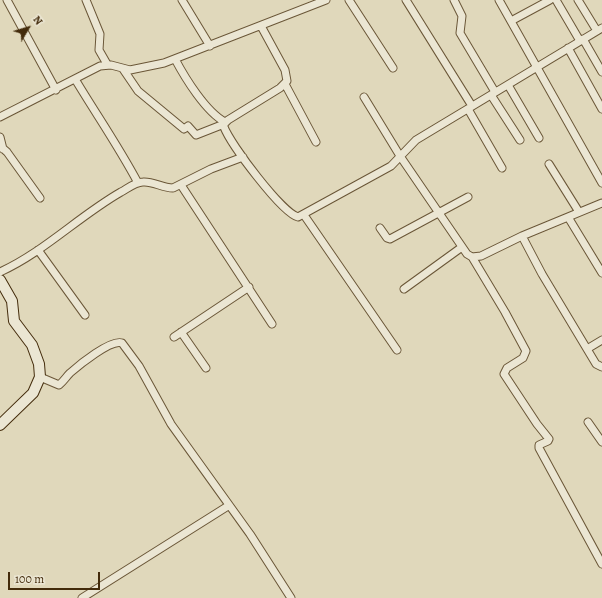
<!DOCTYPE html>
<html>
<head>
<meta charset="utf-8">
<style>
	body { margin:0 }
	#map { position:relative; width:602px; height:598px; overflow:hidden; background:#e0d8bb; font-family:Alegreya,serif }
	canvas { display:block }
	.north { position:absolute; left:8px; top:8px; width:40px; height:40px; -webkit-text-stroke:3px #ebe6d3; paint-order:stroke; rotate:52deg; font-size:11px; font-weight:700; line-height:16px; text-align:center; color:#432b0b }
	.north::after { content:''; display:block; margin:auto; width:14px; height:18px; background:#432b0b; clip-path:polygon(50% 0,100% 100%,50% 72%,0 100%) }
	.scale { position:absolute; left:8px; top:572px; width:92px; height:18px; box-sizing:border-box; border:2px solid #432b0b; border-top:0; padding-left:5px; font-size:12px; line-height:14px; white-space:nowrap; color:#432b0b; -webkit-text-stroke:3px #ebe6d3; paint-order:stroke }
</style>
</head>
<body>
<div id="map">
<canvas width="602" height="598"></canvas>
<div class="north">N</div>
<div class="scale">100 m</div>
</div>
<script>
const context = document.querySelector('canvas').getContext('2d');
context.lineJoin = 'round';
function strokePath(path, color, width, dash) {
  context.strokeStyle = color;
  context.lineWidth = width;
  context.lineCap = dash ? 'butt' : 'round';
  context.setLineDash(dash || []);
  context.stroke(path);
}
const street = new Path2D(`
	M7 0 56 90
	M86 0 100 34 99 50 107 64
	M182 0 210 46
	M349 0 393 68
	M406 0 472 106
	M454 0 462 16 460 33 495 92
	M499 0 602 183
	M556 0 580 41
	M578 0 597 31
	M511 21 550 0
	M261 26 285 70 287 81 280 88 228 120 224 124V127C231 145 282 213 298 217L391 166 416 140 602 28
	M583 39 602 72
	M568 48 602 109
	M175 59C185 78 206 112 225 122
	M123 69 138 91 184 129 188 126 196 135 224 124
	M75 79C96 114 119 147 138 183
	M285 84 316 142
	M508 85 539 138
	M491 95 520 140
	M364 97 400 156 467 254 472 257 481 256 522 236 602 203
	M468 109 502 168
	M0 117 100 66 111 65 130 70 164 63 326 0
	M0 137 3 149
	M0 146 7 152 40 198
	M549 164 579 212
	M181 185 272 324
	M304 215 397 350
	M568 217 602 273
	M380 228 387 238 390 239 468 197
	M522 236 542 274 596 364 602 367
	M38 250 85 315
	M472 257 505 312 526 351 523 358 507 368 504 374 537 424 549 439 548 441 539 445V448L602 564
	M0 272C44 252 79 216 121 192 127 189 135 182 143 182 153 181 162 188 173 188L211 169 243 157
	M404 289 462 247
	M181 332 206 368
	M174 337 249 287
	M587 349 602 340
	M40 377 59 385C64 381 66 377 70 373 79 365 111 339 122 343L139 366 171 424 250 534 291 598
	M588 422 602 442
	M82 598 228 506`);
const secondary = new Path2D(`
	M0 280 12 301 14 321 32 345 39 364 40 377 33 393 0 425`);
strokePath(street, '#6a5637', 9);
strokePath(secondary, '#432b0b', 12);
strokePath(street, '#ebe6d3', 7);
strokePath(secondary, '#ebe6d3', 10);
</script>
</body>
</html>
